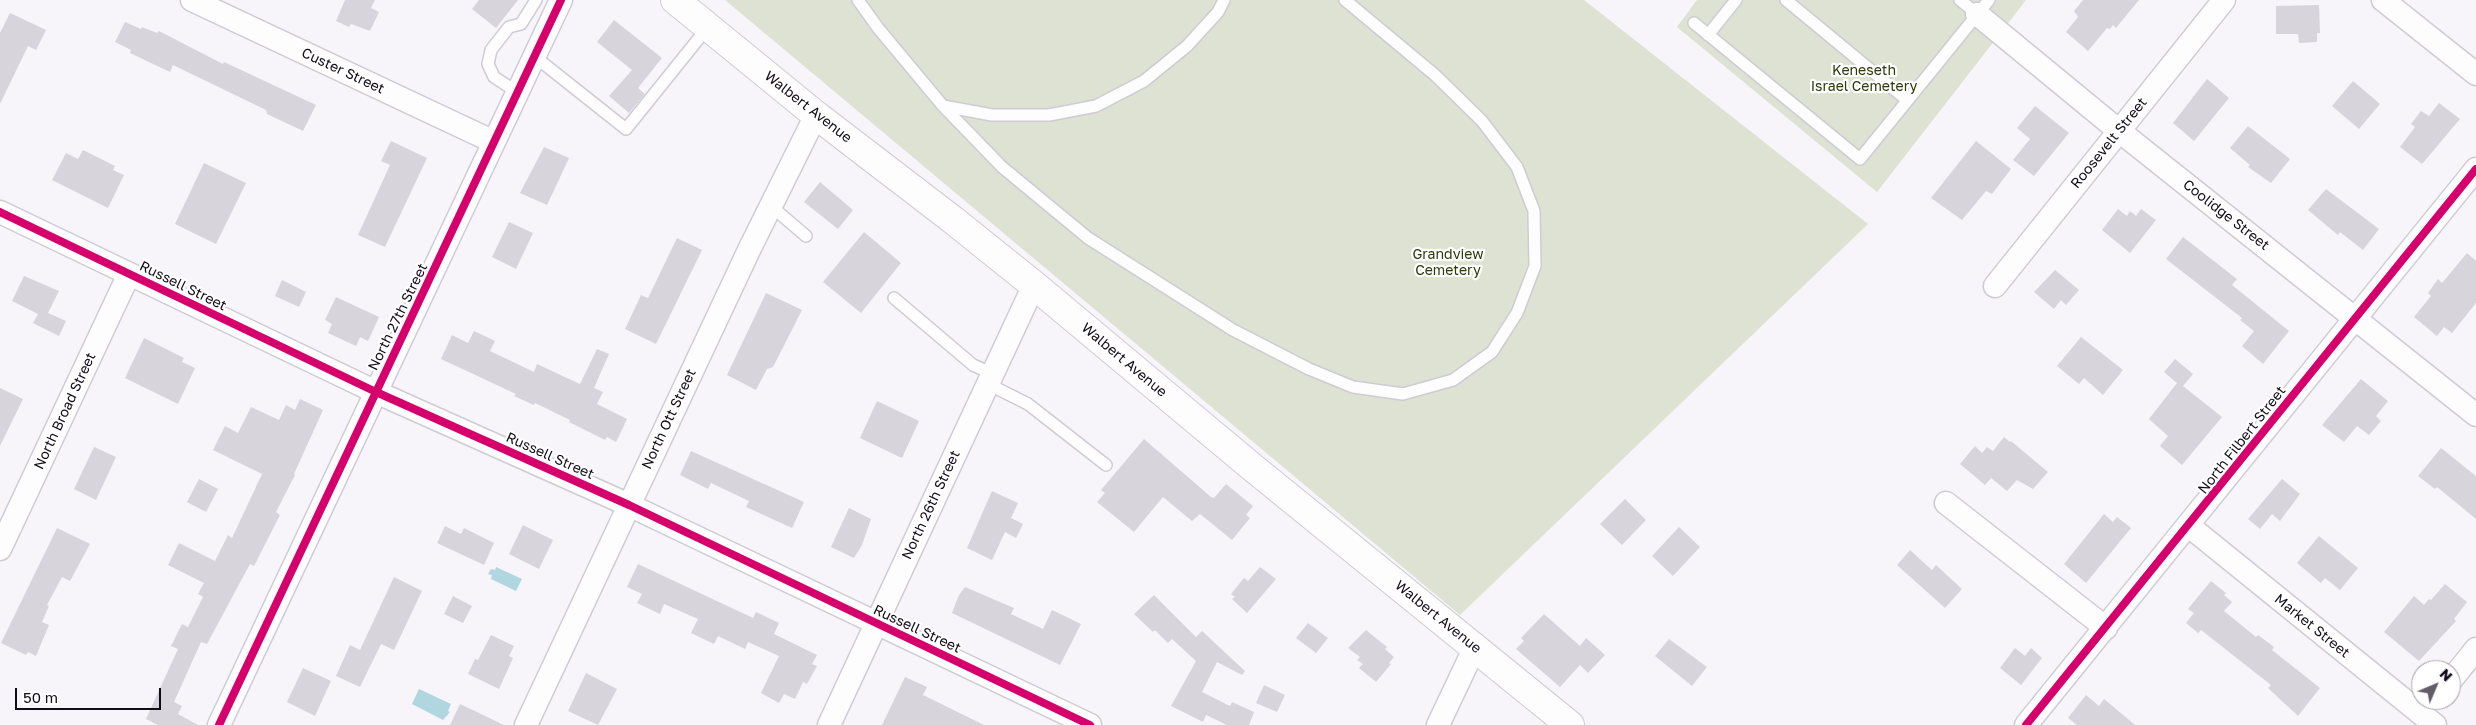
<!DOCTYPE html>
<html>
<head>
<meta charset="utf-8">
<style>
	body { margin:0 }
	#map { position:relative; width:2476px; height:725px; overflow:hidden; background:#f7f4fa; font-family:"Golos Text",sans-serif }
	canvas { display:block }
	.north { position:absolute; left:2411px; top:660px; width:50px; height:50px; box-sizing:border-box; background:#fff; border:1px solid #a09ea2; border-radius:50%; rotate:45deg; font-size:14px; font-weight:700; line-height:20px; text-align:center; color:#110c17 }
	.north::after { content:''; display:block; margin:auto; width:18px; height:22px; background:#625d66; clip-path:polygon(50% 0,100% 100%,50% 72%,0 100%) }
	.scale { position:absolute; left:15px; top:688px; width:146px; height:22px; box-sizing:border-box; border:2px solid #110c17; border-top:0; padding-left:6px; font-size:15px; line-height:18px; white-space:nowrap; color:#110c17; -webkit-text-stroke:4px #fff; paint-order:stroke }
</style>
</head>
<body>
<div id="map">
<canvas width="2476" height="725"></canvas>
<div class="north">N</div>
<div class="scale">50 m</div>
</div>
<script>
const context = document.querySelector('canvas').getContext('2d');
context.lineJoin = 'round';
function paint(path, color) {
  context.fillStyle = color;
  context.fill(path, 'evenodd');
}
function strokePath(path, color, width, dash) {
  context.strokeStyle = color;
  context.lineWidth = width;
  context.lineCap = dash ? 'butt' : 'round';
  context.setLineDash(dash || []);
  context.stroke(path);
}
function write(font, color, halo, rows, align = 'center') {
  context.font = font + ' "Golos Text",sans-serif';
  context.lineWidth = 4.5;
  context.setLineDash([]);
  context.textBaseline = 'middle';
  context.strokeStyle = halo;
  context.fillStyle = color;
  for (const [text, x, y, turn = 0] of rows) {
    context.save();
    context.translate(x, y);
    context.rotate((+turn || 0) * Math.PI / 180);
    context.textAlign = isNaN(turn) ? turn : align;
    if (halo) context.strokeText(text, 0, 0);
    context.fillText(text, 0, 0);
    context.restore();
  }
}
paint(new Path2D(`
	M725 0H1584L1868 224 1460 615Z
	M1697 0H2026L1877 192 1677 27Z`), '#dde2d2');
paint(new Path2D(`
	M496 567 522 579 516 591 491 579 492 575 488 574 491 569 495 570Z
	M419 689 451 704 448 711 450 712 443 720 412 704Z`), '#b0d6df');
paint(new Path2D(`
	M345 0H375L371 8 379 12 370 31 351 24 349 27 336 21Z
	M479 0H518L496 28 472 9Z
	M2083 0H2139L2116 28 2113 25 2110 29 2107 28 2088 51 2066 32 2078 17 2074 11Z
	M2319 5 2320 33H2317V42L2299 43 2298 34H2276V6Z
	M10 13 46 30 36 50 28 46 0 104V33Z
	M614 20 662 58 638 88 645 94 629 113 609 96 632 70 597 42Z
	M125 22 141 29 142 27 157 33 159 31 223 64 224 62 316 105 303 131 267 114 266 110 173 65 170 72 130 53 131 50 115 42Z
	M2207 79 2229 98 2194 141 2173 123Z
	M2353 81 2380 104 2359 129 2332 106Z
	M2439 103 2460 119 2422 164 2400 147 2415 127 2411 124 2421 111 2429 116Z
	M2035 106 2069 133 2034 176 2013 160 2030 139 2017 128Z
	M2248 126 2290 159 2271 183 2248 167 2250 165 2230 148Z
	M391 141 427 158 385 247 358 235 390 165 381 161Z
	M1976 141 2011 169 1992 194 1986 191 1962 220 1931 198Z
	M544 147 569 158 547 205 520 193Z
	M83 150 115 166 113 170 124 175 108 208 52 180 66 153 78 159Z
	M204 163 246 183 216 244 175 224Z
	M820 182 853 210 838 229 804 202Z
	M2326 189 2379 229 2363 250 2340 232 2338 235 2308 210Z
	M2118 209 2127 216 2130 211 2136 216 2141 209 2156 220 2130 253 2102 230Z
	M509 222 533 233 516 269 492 257Z
	M864 232 901 263 861 313 823 282Z
	M2183 237 2237 279 2232 285 2289 331 2263 364 2242 346 2254 331 2240 320 2242 318 2166 259Z
	M677 238 702 250 656 344 625 329 641 295 648 298Z
	M2467 253 2476 261V303L2452 333 2444 327 2437 336 2414 317 2431 296 2428 293 2438 279 2442 283Z
	M2055 270 2079 290 2066 305 2061 300 2054 309 2034 292Z
	M24 276 59 291 48 313 66 321 59 336 33 323 38 314 12 301Z
	M282 280 306 292 299 307 275 296Z
	M766 293 802 310 773 367 767 369 756 390 727 375Z
	M336 297 379 317 368 341 360 337 356 346 328 333 332 324 325 320Z
	M474 331 495 341 490 351 534 372 537 364 580 384 597 349 609 354 594 388 603 392 597 404 627 419 616 442 607 437 605 440 569 422 570 420 535 403 534 405 514 396 516 394 441 359 452 335 468 343Z
	M2081 337 2123 370 2103 395 2084 378 2079 384 2057 366Z
	M144 338 184 358 182 362 195 368 178 404 125 378Z
	M2175 359 2193 374 2183 386 2222 417 2182 465 2160 446 2168 436 2149 419 2177 383 2164 372Z
	M2361 379 2388 401 2376 416 2381 421 2369 435 2357 426 2344 442 2322 425Z
	M0 388 23 399 0 446Z
	M300 399 323 410 294 474 295 475 276 512 280 515 254 566 250 564 207 644 201 642 174 702 182 706 178 714 198 725H158L146 719 178 649 171 646 182 624 188 627 203 597 198 594 204 583 168 565 179 543 215 561 228 535 232 538 262 474 213 450 225 426 238 433 251 407 279 420 286 405 295 410Z
	M877 401 919 421 902 458 860 438Z
	M2004 437 2010 442 2011 441 2048 472 2033 489 2017 480 2007 491 1991 478 1985 485 1960 464 1975 446 1982 453 1987 447 1993 451Z
	M1144 439 1211 497 1214 498 1226 484 1253 506 1246 515 1250 518 1232 540 1200 514 1192 521 1163 497 1134 532 1097 502 1105 493 1101 490Z
	M94 447 116 457 96 500 74 489Z
	M2441 448 2476 476V519L2437 487 2435 489 2418 476Z
	M691 451 804 502 792 528 746 507 749 501 711 483 708 489 680 475Z
	M199 479 218 489 206 512 187 502Z
	M2282 479 2300 494 2280 521 2272 514 2260 529 2248 519Z
	M992 491 1018 503 1011 518 1023 524 1016 538 1005 532 992 560 967 548Z
	M1625 499 1646 520 1622 545 1600 524Z
	M849 508 871 519 862 545 854 558 831 547Z
	M2104 514 2113 522 2117 517 2131 528 2086 583 2064 564Z
	M523 525 553 540 539 569 509 554Z
	M445 526 461 534 464 528 494 543 484 565 437 543Z
	M1679 527 1700 547 1673 576 1652 556Z
	M57 528 90 544 70 581 62 577 47 605 49 606 42 622 49 625 36 656 28 652 26 655 1 643Z
	M2319 536 2358 568 2340 590 2325 578 2321 583 2297 563Z
	M1910 550 1932 570 1936 565 1962 589 1945 608 1897 565Z
	M638 564 753 618 756 612 779 623 774 634 817 655 812 664 817 666 807 684 803 682 795 699 784 694 779 703 761 693 779 656 748 642 745 649 718 636 714 644 691 633 698 619 664 604 660 614 637 603 642 594 627 587Z
	M1260 567 1276 579 1247 613 1232 599 1235 597 1231 594 1244 578 1248 581Z
	M394 577 422 591 394 650 381 644 360 687 336 676 350 645 360 650Z
	M2211 581 2226 593 2224 595 2232 602 2224 611 2256 637 2258 635 2274 647 2272 650 2320 688 2298 716 2268 688 2271 685 2201 630 2198 633 2186 623 2194 613 2188 609Z
	M2445 584 2467 602 2454 619 2456 621 2419 661 2384 632 2414 596 2424 605 2429 599 2431 600Z
	M965 587 1014 608 1011 614 1043 629 1052 610 1081 624 1060 665 952 613 959 595Z
	M1154 595 1196 637 1202 631 1245 671 1242 675 1217 662 1202 692 1230 706 1232 702 1254 712 1249 725H1227L1206 715 1203 722 1171 706 1196 661 1172 639 1168 643 1155 630 1153 632 1134 614Z
	M453 596 472 606 463 623 444 614Z
	M1544 614 1580 646 1586 638 1605 655 1588 673 1580 665 1560 687 1516 649 1524 641 1521 638Z
	M1308 623 1328 638 1316 653 1296 638Z
	M1366 630 1387 647 1385 649 1394 657 1389 663 1391 664 1376 682 1359 668 1363 664 1357 660 1360 657 1348 648Z
	M491 635 514 646 509 656 513 658 499 689 468 674 475 659 478 660Z
	M1669 639 1707 667 1692 686 1655 656Z
	M2015 648 2025 656 2031 648 2042 658 2021 685 2000 668Z
	M303 668 331 681 315 716 287 702Z
	M586 673 617 689 598 725 568 711Z
	M905 677 927 687 923 695 984 725H882Z
	M1264 685 1285 695 1277 712 1256 703Z
	M2086 695 2099 706 2104 699 2135 725H2077L2068 718Z
	M460 704 504 725H450Z`), '#d8d4dc');
const service = new Path2D(`
	M858 0 878 28 943 106 1002 167 1088 238 1233 330 1309 369 1353 387 1403 394 1453 380 1492 352 1517 313 1535 266 1534 211 1517 167 1482 121 1435 75 1345 0
	M1786 0 1907 100
	M1960 0 1977 14
	M1694 23 1860 159 1989 0
	M1708 35 1736 0
	M534 56 626 129 708 27
	M517 92 494 77 488 64 491 50 509 27 521 24 536 0
	M943 106 992 115H1049L1096 106 1144 81 1187 46 1218 12 1224 0
	M771 206 806 236
	M894 298 973 365 993 374
	M988 384 1028 404 1106 465`);
const minor = new Path2D(`
	M192 0 494 142
	M2383 0 2476 74
	M1977 14 2118 130 2476 415
	M0 212 376 392 629 505 1090 725
	M1995 286 2224 0
	M1946 503 2106 628
	M2189 526 2435 725
	M0 549 129 274
	M2451 680 2476 649
	M219 725 561 0
	M526 725 749 250 816 115
	M829 725 1034 285
	M1438 725 1475 647
	M2026 725 2476 169`);
const secondary = new Path2D(`
	M675 0 816 115 953 220 1034 285 1252 467 1570 725`);
strokePath(service, '#cfcbd4', 14);
strokePath(minor, '#cfcbd4', 25);
strokePath(secondary, '#cfcbd4', 30);
strokePath(service, '#fefdfe', 11);
strokePath(minor, '#fefdfe', 22);
strokePath(secondary, '#fefdfe', 28);
strokePath(new Path2D(`
	M0 212 376 392 629 505 1090 725
	M219 725 561 0
	M2026 725 2476 169`), '#d6006c', 8);
write('14px', '#110c17', '#fff', [
	["Custer Street",343,71,25],
	["Walbert Avenue",808,107,38],
	["Roosevelt Street",2109,143,-51],
	["Coolidge Street",2226,215,38],
	["Russell Street",183,286,26],
	["North 27th Street",398,317,-64],
	["Walbert Avenue",1124,360,40],
	["North Broad Street",65,411,-65],
	["North Ott Street",669,419,-65],
	["North Filbert Street",2242,440,-52],
	["Russell Street",550,456,24],
	["North 26th Street",931,505,-65],
	["Walbert Avenue",1438,617,39],
	["Market Street",2312,626,39],
	["Russell Street",917,629,25]
]);
write('14px', '#2c3909', '#fff', [
	["Keneseth",1864,71],
	["Israel Cemetery",1864,87],
	["Grandview",1448,255],
	["Cemetery",1448,271]
]);
</script>
</body>
</html>
